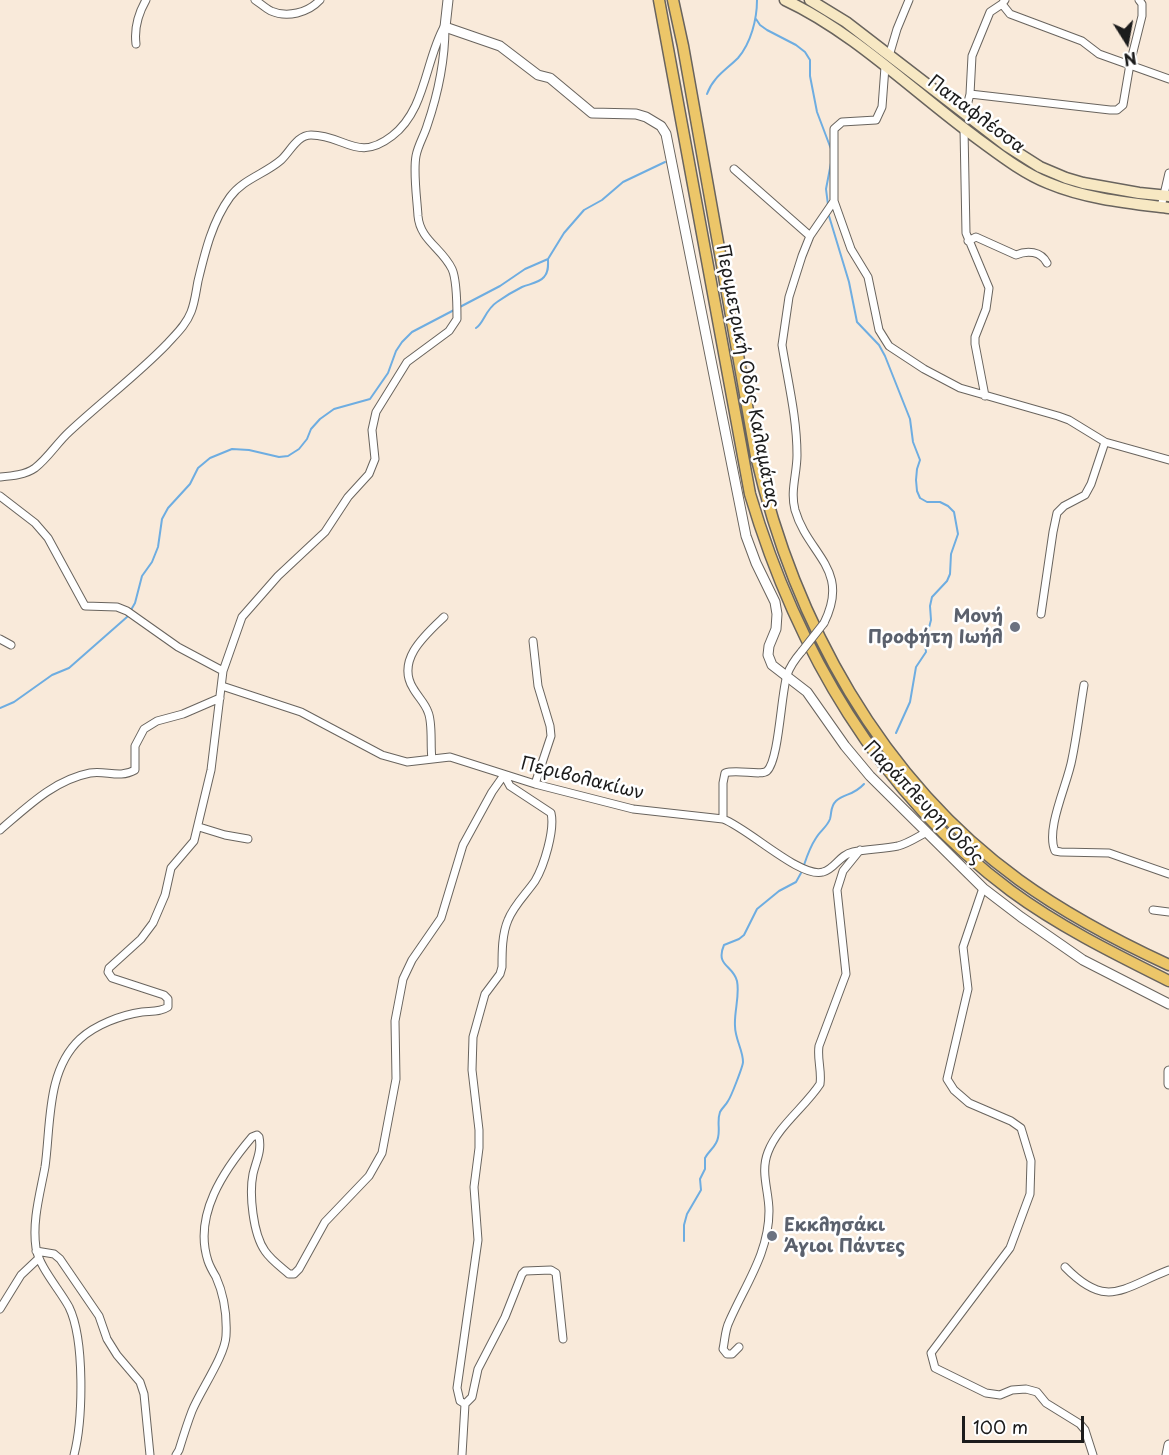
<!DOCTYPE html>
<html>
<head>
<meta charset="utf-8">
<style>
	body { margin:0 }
	#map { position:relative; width:1169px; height:1455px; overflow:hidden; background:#f9eada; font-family:"Playpen Sans",sans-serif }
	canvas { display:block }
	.north { position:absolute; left:1097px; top:12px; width:60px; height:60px; -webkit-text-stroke:4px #fff; paint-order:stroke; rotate:169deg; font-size:16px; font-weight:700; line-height:24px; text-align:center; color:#1c1c1c }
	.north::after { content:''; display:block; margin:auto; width:21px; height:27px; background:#1c1c1c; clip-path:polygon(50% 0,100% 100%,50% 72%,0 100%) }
	.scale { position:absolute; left:962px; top:1416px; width:122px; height:27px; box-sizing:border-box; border:3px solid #1c1c1c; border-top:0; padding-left:8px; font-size:18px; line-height:21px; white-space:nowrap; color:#1c1c1c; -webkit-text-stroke:4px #fff; paint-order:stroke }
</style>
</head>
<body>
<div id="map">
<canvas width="1169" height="1455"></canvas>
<div class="north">N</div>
<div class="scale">100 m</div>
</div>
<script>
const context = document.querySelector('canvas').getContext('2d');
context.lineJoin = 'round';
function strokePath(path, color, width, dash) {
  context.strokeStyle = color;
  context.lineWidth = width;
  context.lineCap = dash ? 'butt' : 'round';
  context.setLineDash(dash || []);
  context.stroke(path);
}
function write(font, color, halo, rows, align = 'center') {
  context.font = font + ' "Playpen Sans",sans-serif';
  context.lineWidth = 5;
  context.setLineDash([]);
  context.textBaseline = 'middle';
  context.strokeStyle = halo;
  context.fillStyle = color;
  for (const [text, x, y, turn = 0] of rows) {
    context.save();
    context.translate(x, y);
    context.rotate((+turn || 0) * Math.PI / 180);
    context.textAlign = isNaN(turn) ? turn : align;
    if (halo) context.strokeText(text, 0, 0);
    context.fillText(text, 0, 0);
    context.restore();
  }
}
strokePath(new Path2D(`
	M756 19 760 25 767 30 796 45 805 52 810 60V76L817 112 831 149
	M707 94C713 77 726 70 738 58 751 43 757 19 757 0
	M828 205 826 189 831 163
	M829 216 849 282 857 322 879 345 885 356 910 419 913 442 920 460 917 469 916 480 917 491 920 498 927 502H940L948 506 954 512 958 534 951 554 950 574 947 581 932 597 930 606 931 620 925 643 926 652 916 667 910 702 896 733
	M476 328C484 323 485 310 497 302 504 297 514 291 522 287 529 284 539 283 544 277 549 272 548 265 548 259
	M0 708 14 702 52 675 69 668 127 617 135 603 142 576 152 562 158 547 162 519 168 508 190 484 198 468 210 458 232 449 249 450 279 457 288 456 299 449 307 439 311 429 320 419 334 409 370 399 388 373 396 351 402 342 412 332 500 286 525 269 548 259 564 233 584 210 602 200 623 182 665 162
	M804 865C807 856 810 847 816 838 820 831 827 827 830 819 832 812 830 807 836 801 845 793 853 796 864 784
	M684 1241V1225L687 1214 701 1190 700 1179 705 1169V1158C708 1152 713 1149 716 1143 722 1133 716 1123 720 1112 722 1108 726 1105 728 1101 731 1097 743 1066 743 1062 743 1050 735 1039 735 1026 734 1011 740 996 737 981 733 965 715 966 724 945L739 939 744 935 757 909 779 891 796 882 801 873`), '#6eade1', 2);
const minor = new Path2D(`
	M255 0C260 3 265 8 271 11 287 18 308 13 320 0
	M1002 4 1010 14 1082 41 1099 54 1169 79
	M136 44C134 28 138 14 146 0
	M889 56 897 29 909 0
	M970 94 1110 110H1117L1123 105 1130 64 1142 16V4L1139 0
	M965 114 970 94 972 56 990 12 1002 4 1005 0
	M964 129 966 233 989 288 986 309 975 337V344L985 396
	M734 169 810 236
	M834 201 851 249 868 277 879 330 889 346 924 369 960 388 1058 416 1069 420 1105 442 1169 460
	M1161 207 1169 173
	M968 241 976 237 1016 255C1027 250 1041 251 1047 263
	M0 477C12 476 25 475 35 468 48 458 57 443 69 432 101 402 136 376 167 344 176 334 186 325 191 312 195 302 196 291 198 281 205 252 212 222 230 197 243 179 265 174 281 160 290 152 297 135 311 135 345 135 357 163 392 136 426 110 425 61 444 27
	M0 496 35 523 48 538 85 606 117 607 127 611 178 647 223 671
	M1041 614 1053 532 1057 513 1064 506 1085 495 1091 484 1105 442
	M824 623C851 569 808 555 795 510 790 491 797 474 797 455 797 418 788 382 782 345L789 297 802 256 810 236 834 201V129L842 122 876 120 882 107 885 67
	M0 639 11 645
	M533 641 538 686 550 726 551 736 535 784
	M1084 685C1080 709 1077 735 1072 759 1068 783 1045 829 1055 851L1061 852 1109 853 1169 874
	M222 686 301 712 382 755 407 762 450 757 535 784 633 809 723 819C748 828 801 879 823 872 835 869 839 855 853 852 867 849 883 849 898 846 909 843 917 837 927 832
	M432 759C430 746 433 723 428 712 425 703 418 697 413 688 396 660 425 635 444 617
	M723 819V783L725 773C737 769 761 776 767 771 779 760 781 694 787 675 790 666 796 658 802 651
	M199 827 225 835 248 839
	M0 830C27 807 54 780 90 773 106 770 119 779 135 770V746L144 729 157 721 183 714 220 698
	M983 888 963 947 968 989 947 1079 954 1090 969 1103 1011 1121 1021 1128 1031 1161 1030 1194 1010 1248 931 1353 935 1368 986 1393 1000 1395 1012 1390 1026 1389 1037 1392 1046 1403 1080 1424 1085 1430 1093 1455
	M1153 910 1169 912
	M36 1251 54 1254 60 1259 99 1316 107 1339 117 1355 140 1382 144 1394 150 1455
	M1065 1267C1107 1310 1122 1288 1169 1270
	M0 1309 21 1275 39 1258
	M739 1347 732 1354H727L723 1349C725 1340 725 1330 729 1322 745 1285 769 1253 769 1211 769 1191 760 1172 768 1152 778 1126 805 1107 820 1084 822 1071 817 1059 819 1046L846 974 837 890 843 871 860 850
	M74 1455C83 1420 85 1340 69 1307 60 1290 39 1267 36 1248 32 1221 40 1194 45 1167 51 1125 46 1071 80 1039 95 1025 121 1015 142 1012 152 1011 160 1012 168 1007V999L164 995 112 978 108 972 109 968 141 939 153 923 165 895 171 868 194 841 211 770 223 671 242 617 278 576 325 532 348 497 369 474 375 459 372 430 376 412 407 362 449 331 457 319C457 306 457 280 452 269 442 248 420 240 418 216 417 199 413 172 416 156 418 145 424 136 427 126 438 94 445 60 445 27
	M176 1455 179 1450C183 1437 187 1424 192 1411 200 1391 225 1356 226 1336 227 1317 224 1295 216 1277 213 1272 210 1267 208 1261 193 1215 224 1170 252 1137L257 1135 259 1137C262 1151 256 1161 253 1174 249 1194 253 1234 265 1251 271 1260 281 1267 289 1274H294L299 1269 325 1222 369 1176 382 1153 396 1079 395 1021 403 979 412 960 441 918 463 845 492 792 504 775 510 786 551 813C555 830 544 866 535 881 526 894 514 905 508 920 502 934 502 952 502 967L500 974 485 994 473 1037 472 1070 479 1130V1148L474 1187 478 1240 457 1388 460 1401 465 1404 472 1397 478 1369 505 1317 522 1274 525 1271 551 1270 556 1273 563 1339
	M462 1455 465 1404`);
const tertiary = new Path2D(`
	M448 0 445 27 500 46 538 75 550 78 592 113 636 114 646 117 661 126 666 134 746 536 756 563 775 602 777 614 776 629 769 646 768 655 772 665 807 692 845 746 870 776 983 888 1021 917 1083 960 1169 1004
	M1169 1071V1084
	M1167 1455 1169 1445`);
const secondary = new Path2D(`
	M785 0C854 32 916 94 978 139 1000 155 1023 173 1048 183 1086 199 1129 203 1169 208
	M810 0 846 22 1007 146 1040 167 1066 178 1083 183 1139 193 1169 196`);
const primary = new Path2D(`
	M659 0 750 494C796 649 879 793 1011 891 1060 927 1115 954 1169 981
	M673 0 683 46 756 456C794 621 880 779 1019 880 1066 914 1117 941 1169 965`);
strokePath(minor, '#69645e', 9);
strokePath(tertiary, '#69645e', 11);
strokePath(secondary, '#69645e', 13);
strokePath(primary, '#69645e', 13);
strokePath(minor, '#fff', 7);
strokePath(tertiary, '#fff', 9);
strokePath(secondary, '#f7e8c3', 10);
strokePath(primary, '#ecc669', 10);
const minorBridge = new Path2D(`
	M802 651 824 623`);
strokePath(minorBridge, '#69645e', 9, []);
strokePath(minorBridge, '#fff', 7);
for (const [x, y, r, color] of [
	[1015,627,6,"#6b7280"],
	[772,1236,6,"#6b7280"]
]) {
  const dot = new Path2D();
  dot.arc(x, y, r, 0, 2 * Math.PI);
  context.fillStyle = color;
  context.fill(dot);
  strokePath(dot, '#fff', 2);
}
write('18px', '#1c1c1c', '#fff', [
	["Παπαφλέσσα",976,115,37],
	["Περιμετρική Οδός Καλαμάτας",747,376,79],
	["Περιβολακίων",582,779,14],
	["Παράπλευρη Οδός",923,803,46]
]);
write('bold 18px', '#5b616d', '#fff', [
	["Μονή",1003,617],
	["Προφήτη Ιωήλ",1003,638],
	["Εκκλησάκι",784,1226,"left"],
	["Άγιοι Πάντες",784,1247,"left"]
], 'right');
</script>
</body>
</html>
